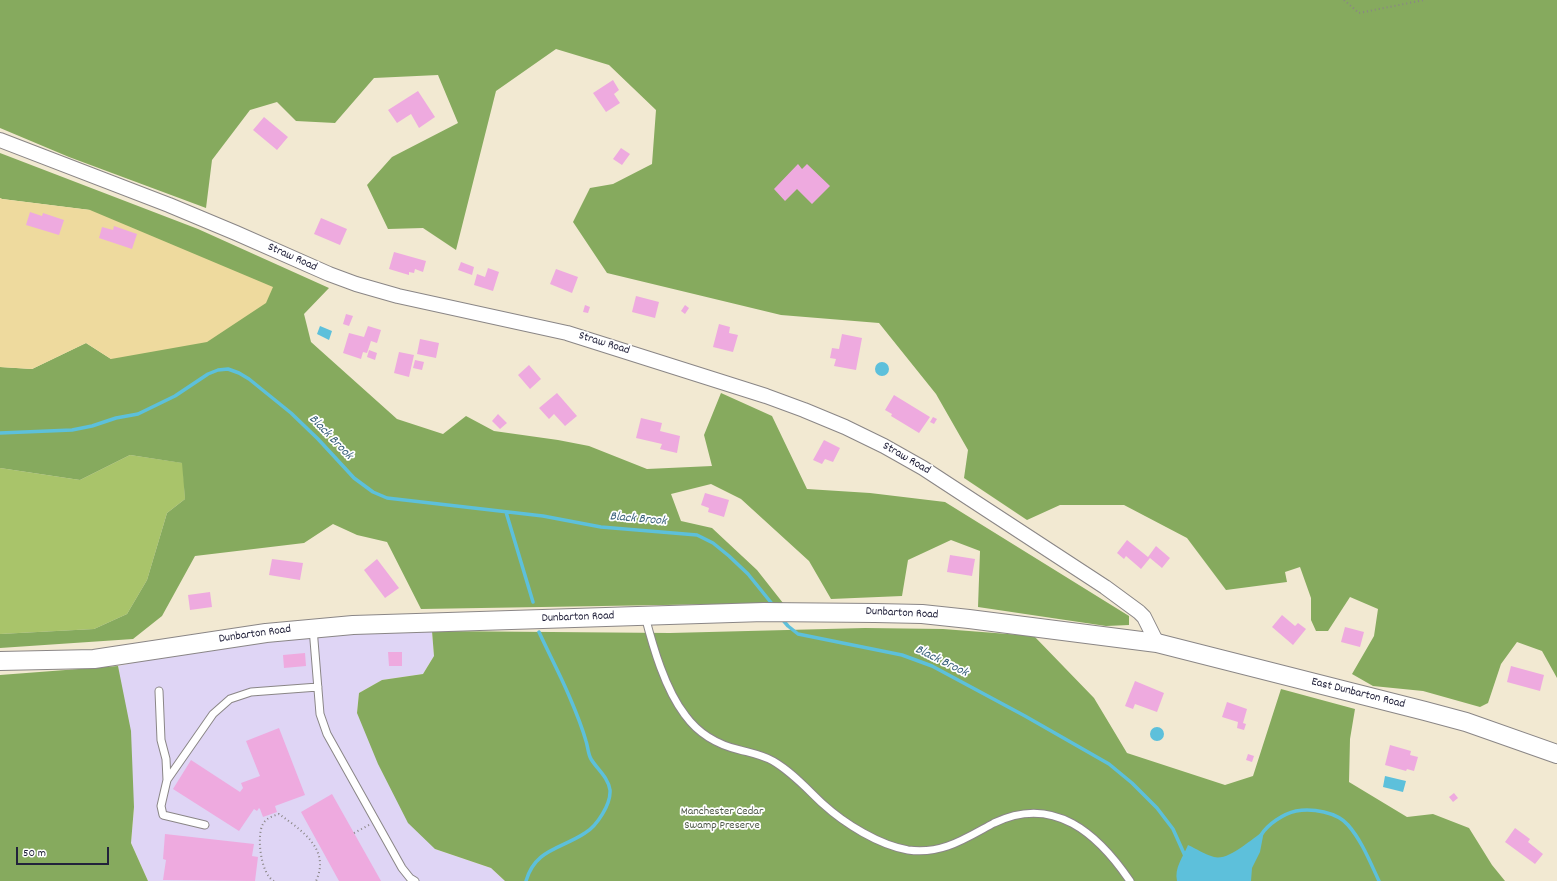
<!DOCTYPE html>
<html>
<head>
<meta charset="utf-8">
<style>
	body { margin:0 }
	#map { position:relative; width:1557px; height:881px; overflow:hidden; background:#f2e9d2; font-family:Dekko,sans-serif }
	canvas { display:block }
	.scale { position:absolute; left:16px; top:847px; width:93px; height:18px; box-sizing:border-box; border:2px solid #22223b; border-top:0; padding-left:5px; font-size:12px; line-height:14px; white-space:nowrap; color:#22223b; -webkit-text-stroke:3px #fff; paint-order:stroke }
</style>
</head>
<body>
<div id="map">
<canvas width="1557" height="881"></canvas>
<div class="scale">50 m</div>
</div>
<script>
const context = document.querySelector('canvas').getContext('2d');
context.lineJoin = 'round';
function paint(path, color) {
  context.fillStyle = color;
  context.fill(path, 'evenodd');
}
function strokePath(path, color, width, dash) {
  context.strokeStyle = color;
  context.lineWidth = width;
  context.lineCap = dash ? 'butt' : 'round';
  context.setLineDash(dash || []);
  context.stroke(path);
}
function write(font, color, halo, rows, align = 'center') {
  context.font = font + ' Dekko,sans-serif';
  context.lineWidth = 3.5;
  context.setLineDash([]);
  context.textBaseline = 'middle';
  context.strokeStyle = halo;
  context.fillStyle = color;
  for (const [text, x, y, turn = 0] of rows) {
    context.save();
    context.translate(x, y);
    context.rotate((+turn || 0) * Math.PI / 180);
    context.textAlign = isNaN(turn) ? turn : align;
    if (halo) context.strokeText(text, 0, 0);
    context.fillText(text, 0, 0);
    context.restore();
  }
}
paint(new Path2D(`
	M432 631 434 656 423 674 382 680 359 693 357 713 435 849 491 868 505 881H148L131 843 134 807 118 666 180 653 287 640 358 632Z`), '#dfd5f5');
paint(new Path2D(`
	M130 455 183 463 185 499 167 513 147 580 127 614 94 629 0 634V468L80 480Z`), '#a9c46a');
paint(new Path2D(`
	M0 0H1557V678L1542 651 1517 642 1501 664 1488 703 1480 707 1423 691 1373 686 1352 674 1374 636 1378 609 1350 597 1328 631H1316L1311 620V598L1300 567 1285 572 1287 582 1226 590 1187 538 1124 505H1060L1027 520 964 478 968 450 936 394 879 323 781 315 607 273 573 222 590 188 613 184 652 164 656 110 609 65 556 49 496 91 456 250 423 228 388 229 367 185 392 157 458 123 438 75 374 78 335 123 296 121 277 102 250 110 212 160 206 208 69 157 0 128Z
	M0 153 198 229 329 288 304 314 311 342 397 419 443 434 466 416 494 431 558 440 589 446 647 469 712 466 704 435 721 393 772 416 807 489 870 493 945 502 1129 616V625L1106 626 978 607 980 551 951 540 908 560 902 596 831 599 809 561 741 499 711 484 671 494 681 521 712 528 757 570 783 603 421 609 387 542 357 535 333 524 304 543 195 556 162 616 133 639 0 648V634L94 629 127 614 147 580 167 513 185 499 182 463 130 455 80 480 0 468V367L32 369 86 343 111 359 90 210 2 199 0 198Z
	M865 628 943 629 1034 636 1094 698 1127 753 1225 785 1253 776 1281 689 1355 709 1350 739 1349 782 1407 817 1433 814 1469 828 1492 865 1505 881H505L491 868 435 849 408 823 378 764 357 713 359 693 382 680 423 674 434 656 432 631 670 633Z
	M118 666 131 731 134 807 131 843 148 881H0V675Z`), '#86aa5e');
paint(new Path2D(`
	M0 198 2 199 90 210 273 287 266 303 207 342 111 359 86 343 32 369 0 367Z`), '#eeda9e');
paint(new Path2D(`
	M320 326 332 331 329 340 317 334Z
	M875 369a7 7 0 1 1 14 0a7 7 0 1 1-14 0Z
	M1150 734a7 7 0 1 1 14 0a7 7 0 1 1-14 0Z
	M1385 776 1406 781 1403 792 1383 787Z
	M1264 831 1260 852 1252 868 1251 881H1177C1174 868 1183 857 1188 845 1197 849 1204 854 1214 857 1229 861 1251 839 1264 831Z`), '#5dc0db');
strokePath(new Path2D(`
	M0 433 72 430 92 426 116 418 138 414 175 396 208 374 218 370 228 369 239 373 249 379 291 413 318 439 354 478 373 492 387 498 543 516 601 527 697 535 713 543 729 556 748 574 773 605
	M506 512 533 602
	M782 619 788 626 798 634 902 655 932 666 1025 716 1109 764 1132 783 1157 808 1173 829 1186 858
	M1261 835C1268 824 1283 814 1296 811 1312 808 1337 812 1348 825 1362 841 1370 862 1379 881
	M526 881C535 849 561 849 585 833 597 826 611 804 610 790 608 777 597 769 591 759 588 754 588 747 586 741 582 727 576 712 570 698 561 676 549 654 539 632`), '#5dc0db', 3.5);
paint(new Path2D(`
	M613 80 619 90 614 94 620 103 606 112 593 93Z
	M418 91 435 117 419 128 411 114 397 123 388 110Z
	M264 117 288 137 277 150 253 130Z
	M621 148 630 154 622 165 613 159Z
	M798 164 802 169 807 164 830 186 812 204 797 189 785 201 774 189Z
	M30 212 42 216 43 213 64 220 59 235 26 225Z
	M321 218 347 229 340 245 314 234Z
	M114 226 137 234 132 249 99 238 102 227 113 230Z
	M394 252 426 261 423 272 415 269 414 273 409 272V275L389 269Z
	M461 262 474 267 472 275 458 270Z
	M488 268 499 272 493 291 474 285 477 274 485 277Z
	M556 269 578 277 572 293 550 284Z
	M636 296 659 302 655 318 632 312Z
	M585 305 590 307 588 313 583 312Z
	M685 305 689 308 685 314 681 311Z
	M346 314 353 316 349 326 343 324Z
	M719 324 730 327 729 333 738 335 733 352 713 347Z
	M368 326 381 330 377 343 371 341 367 353 363 352 361 359 343 353 349 333 364 337Z
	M842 334 862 338 856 370 834 366 836 359 830 358 832 348 839 349Z
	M420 339 439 343 436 358 417 354Z
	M369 350 377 353 375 360 367 357Z
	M399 352 414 355 409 377 394 373Z
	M415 360 424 362 422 370 413 368Z
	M529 365 541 379 530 389 518 375Z
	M557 393 577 416 565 426 554 414 549 419 539 408Z
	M894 395 930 417 919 433 891 416 892 414 885 410Z
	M498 414 507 423 500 429 492 421Z
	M933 417 937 419 934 424 930 422Z
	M641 418 662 423 660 431 680 436 677 453 660 449 662 444 636 438Z
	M824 440 840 448 833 462 825 459 822 464 813 460Z
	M705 493 729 500 724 517 708 512 709 508 701 505Z
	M1127 540 1148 557 1156 546 1170 558 1162 568 1150 558 1141 569 1126 556 1124 559 1117 553Z
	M950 555 975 559 972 576 947 572Z
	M272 559 303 563 300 580 269 575Z
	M377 559 399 588 385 598 364 570Z
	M210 592 212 607 190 610 188 595Z
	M1282 615 1295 626 1298 623 1306 629 1293 645 1272 627Z
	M1345 627 1364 632 1360 647 1341 642Z
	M388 652H402V666H389Z
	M305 653 306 666 284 668 283 655Z
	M1511 666 1544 675 1540 691 1507 682Z
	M1135 681 1164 693 1157 712 1135 704 1133 709 1125 706Z
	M1227 702 1247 709 1243 723 1246 724 1244 730 1237 728 1238 722 1222 717Z
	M279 728 305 795 275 806 277 812 263 817 260 809 259 808 257 811 254 809 239 831 173 789 191 760 240 792 243 788 241 783 260 776 246 741Z
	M1390 745 1411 751 1410 755 1418 757 1414 771 1407 769 1406 771 1385 765Z
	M1248 754 1254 756 1252 762 1246 760Z
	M1454 793 1458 798 1453 802 1449 797Z
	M332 794 354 833 381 881H339L301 812Z
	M1515 828 1530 839 1528 842 1543 854 1535 864 1505 842Z
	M165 834 254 844 252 856 258 857 255 881 163 880 166 860 163 859Z`), '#eeaadf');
const service = new Path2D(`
	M645 616C653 647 665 689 685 715 698 733 718 745 740 750 751 753 762 755 773 761 792 772 807 789 823 804 845 824 879 845 908 850 942 855 966 838 994 823 1054 794 1098 834 1130 881
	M313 628 320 714 327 734 402 868 410 878 415 881
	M159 691 161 740 166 759 167 780
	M205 825 163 815 161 806 167 780 213 714 230 699 251 692 318 687`);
const minor = new Path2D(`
	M0 140 169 205 236 233 329 274 356 284 398 296 567 333 766 396 804 410 845 427 884 446 923 468 1105 587 1139 612 1144 617 1157 643`);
const tertiary = new Path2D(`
	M0 661 94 659 266 633 353 625 764 612 875 613 922 614 969 619 1157 643 1425 711 1466 722 1557 754`);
strokePath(service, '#8a8686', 9);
strokePath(minor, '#8a8686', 16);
strokePath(tertiary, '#8a8686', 20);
strokePath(new Path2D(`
	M1344 0 1359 13 1424 0
	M354 833 369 825
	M274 881C261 875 256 836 263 824 266 818 273 816 279 814 301 830 331 849 316 881`), '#8a8686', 2, [1, 3]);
strokePath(service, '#fff', 7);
strokePath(minor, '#fff', 14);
strokePath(tertiary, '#fff', 18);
write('12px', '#22223b', '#fff', [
	["Straw Road",292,258,24],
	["Straw Road",604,344,17],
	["Straw Road",906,459,30],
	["Dunbarton Road",902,614,3],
	["Dunbarton Road",578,618,-2],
	["Dunbarton Road",255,635,-8],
	["East Dunbarton Road",1358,694,14]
]);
write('12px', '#515b4b', '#fff', [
	["Manchester Cedar",722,812],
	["Swamp Preserve",722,826]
]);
write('italic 13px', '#3a617b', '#fff', [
	["Black Brook",330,438,46],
	["Black Brook",638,520,5],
	["Black Brook",941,662,26]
]);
</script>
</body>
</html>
